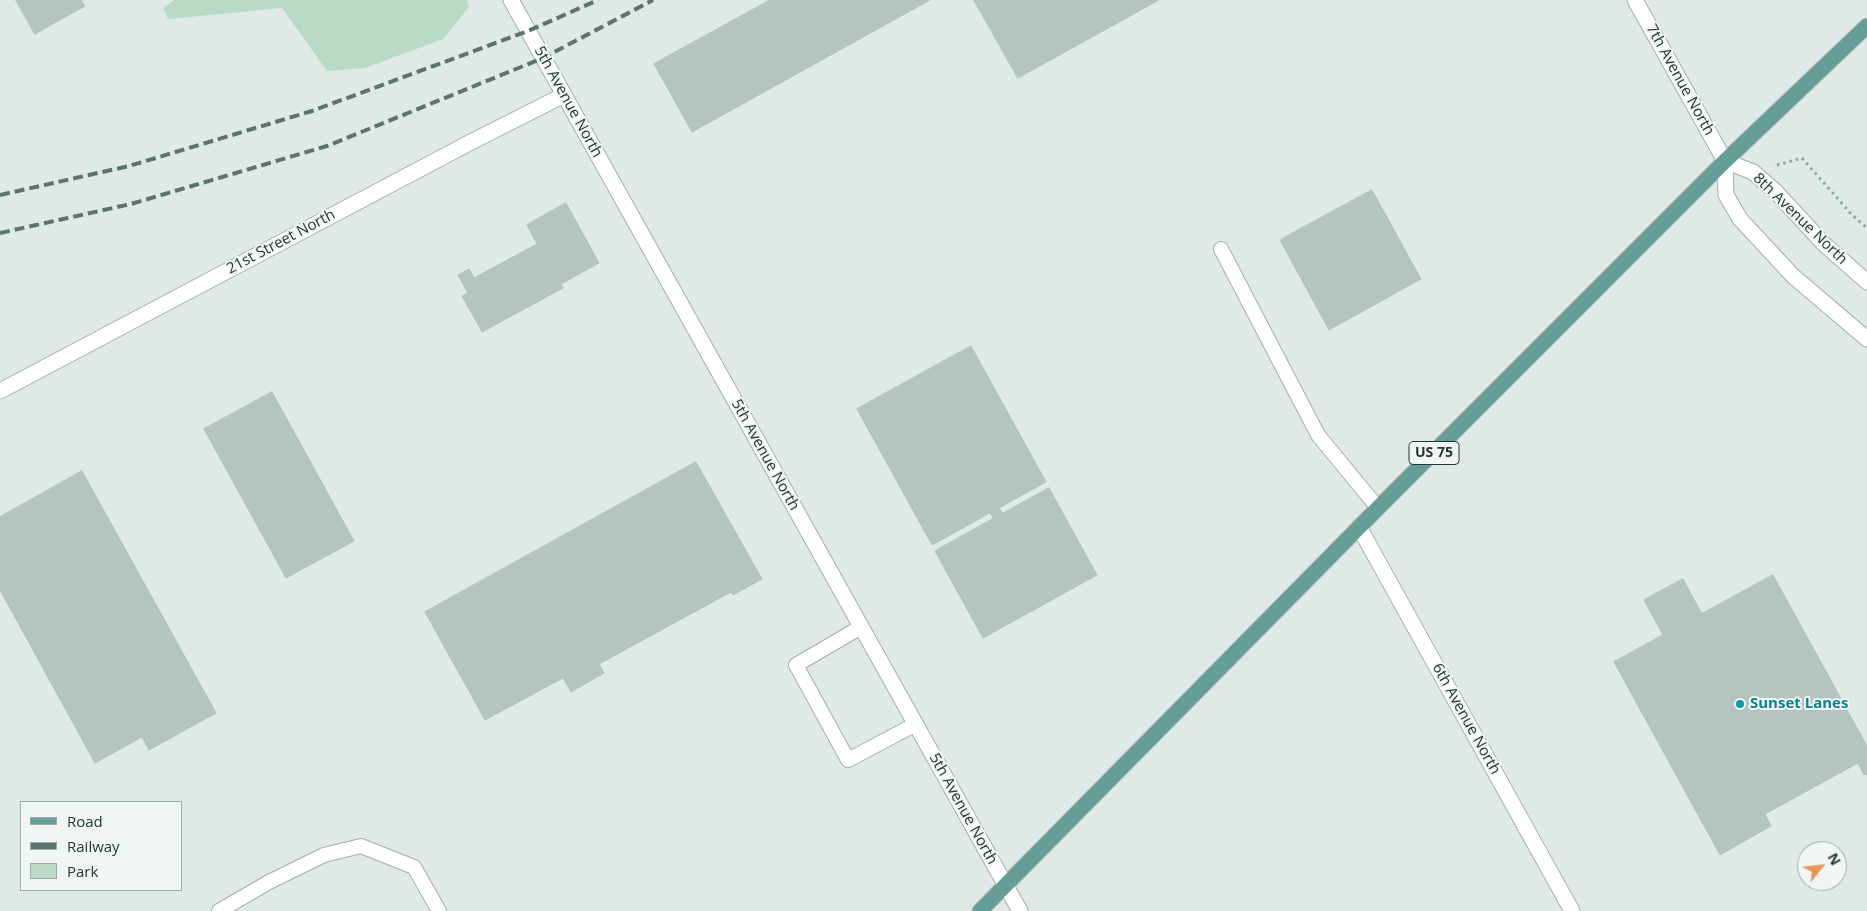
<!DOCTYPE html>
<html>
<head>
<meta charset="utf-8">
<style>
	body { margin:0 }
	#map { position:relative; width:1867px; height:911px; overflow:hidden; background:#dfe9e6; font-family:"Open Sans",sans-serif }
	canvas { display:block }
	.legend { position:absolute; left:20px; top:801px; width:162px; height:90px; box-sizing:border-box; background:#eff6f4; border:1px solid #9daaa8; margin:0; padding:6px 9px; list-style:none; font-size:15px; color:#213836 }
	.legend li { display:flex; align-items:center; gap:10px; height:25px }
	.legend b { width:25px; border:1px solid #9daaa8 }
	.north { position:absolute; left:1797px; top:841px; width:50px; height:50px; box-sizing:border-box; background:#eff6f4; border:1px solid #9daaa8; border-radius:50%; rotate:61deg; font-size:14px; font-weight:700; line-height:20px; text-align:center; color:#213836 }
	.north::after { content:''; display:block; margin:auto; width:18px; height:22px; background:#eb945b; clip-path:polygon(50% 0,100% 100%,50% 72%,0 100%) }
</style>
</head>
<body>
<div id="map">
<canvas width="1867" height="911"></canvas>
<ul class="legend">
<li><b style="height:6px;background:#659d97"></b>Road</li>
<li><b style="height:6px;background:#5b7471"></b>Railway</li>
<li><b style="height:14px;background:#b8dac6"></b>Park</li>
</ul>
<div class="north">N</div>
</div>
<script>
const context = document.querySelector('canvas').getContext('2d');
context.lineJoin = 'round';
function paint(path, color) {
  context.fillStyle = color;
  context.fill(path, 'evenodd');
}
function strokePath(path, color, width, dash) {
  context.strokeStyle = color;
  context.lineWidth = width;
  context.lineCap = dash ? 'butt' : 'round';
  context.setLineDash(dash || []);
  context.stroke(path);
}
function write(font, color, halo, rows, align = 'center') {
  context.font = font + ' "Open Sans",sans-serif';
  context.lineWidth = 4;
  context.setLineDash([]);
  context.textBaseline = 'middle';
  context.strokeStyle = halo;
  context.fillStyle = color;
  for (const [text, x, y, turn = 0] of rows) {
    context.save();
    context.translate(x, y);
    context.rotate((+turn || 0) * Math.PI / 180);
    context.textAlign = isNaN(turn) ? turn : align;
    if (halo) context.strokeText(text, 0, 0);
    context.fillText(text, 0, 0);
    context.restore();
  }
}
paint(new Path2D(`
	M174 0H467L469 7 443 39 365 68 327 71 282 8 168 19 163 8Z`), '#b8dac6');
const building = new Path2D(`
	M16 0H81L85 6 35 34Z
	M770 0H930L692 132 654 64Z
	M974 0H1159L1018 78Z
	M1372 190 1421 279 1329 330 1280 240Z
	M566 203 599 263 561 284 563 288 482 332 462 296 468 293 458 275 469 269 474 278 537 244 527 225Z
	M971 346 1046 482 932 545 857 409Z
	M272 392 354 541 286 578 204 429Z
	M696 462 762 579 733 595 731 592 599 664 604 673 571 692 563 678 485 720 425 612Z
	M82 471 216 713 149 750 142 737 95 763 0 590V517Z
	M1049 488 1097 575 983 638 935 551Z
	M999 508 1003 514 994 519 990 513Z
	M1773 575 1867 746V774L1864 775 1858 763 1765 814 1771 826 1720 855 1614 662Z
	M1683 579 1702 614 1663 635 1644 600Z`);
paint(building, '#b4c4c0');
strokePath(building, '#b2c2be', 1);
const service = new Path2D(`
	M1221 249 1318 435 1378 508
	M861 627 796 665 848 760 916 724
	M219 911 269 882 324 855 361 846 414 867 439 911`);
const minor = new Path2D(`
	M511 0 1020 911
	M1635 0 1725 161 1726 195 1740 219 1793 276 1867 339
	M1725 161 1753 172 1776 192 1824 244 1867 282
	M0 391 471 142 564 95
	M1359 527 1572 911`);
const primary = new Path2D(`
	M980 911 1378 508 1725 161 1867 26`);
strokePath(service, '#a2b0ae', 16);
strokePath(minor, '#a2b0ae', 17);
strokePath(primary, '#bcc3c3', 17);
strokePath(new Path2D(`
	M1777 165 1802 158 1852 215 1867 228`), '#81aca5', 3, [2.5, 4]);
strokePath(service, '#fff', 14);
strokePath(minor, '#fff', 15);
strokePath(primary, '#659d97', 15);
strokePath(new Path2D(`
	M0 195 129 166 312 111 528 31 598 0
	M0 233 131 204 327 146 543 58 653 0`), '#5b7471', 4, [10, 5]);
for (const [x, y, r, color] of [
	[1740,704,5,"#0f9aa8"]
]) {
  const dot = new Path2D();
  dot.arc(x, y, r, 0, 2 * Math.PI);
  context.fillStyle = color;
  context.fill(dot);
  strokePath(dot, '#eff6f4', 2);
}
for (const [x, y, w] of [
	[1434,453,50]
]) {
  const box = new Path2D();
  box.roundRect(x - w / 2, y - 11.5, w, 23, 4);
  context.fillStyle = '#eff6f4';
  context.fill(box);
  strokePath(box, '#213836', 1);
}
write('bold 14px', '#213836', null, [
	["US 75",1434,453]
]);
write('15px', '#213836', '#eff6f4', [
	["7th Avenue North",1680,80,61],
	["5th Avenue North",568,102,61],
	["8th Avenue North",1800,219,44],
	["21st Street North",281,242,-28],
	["5th Avenue North",765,455,61],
	["6th Avenue North",1466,719,61],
	["5th Avenue North",963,809,61]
]);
write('bold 15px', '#0d838f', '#eff6f4', [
	["Sunset Lanes",1750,704]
], 'left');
</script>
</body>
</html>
